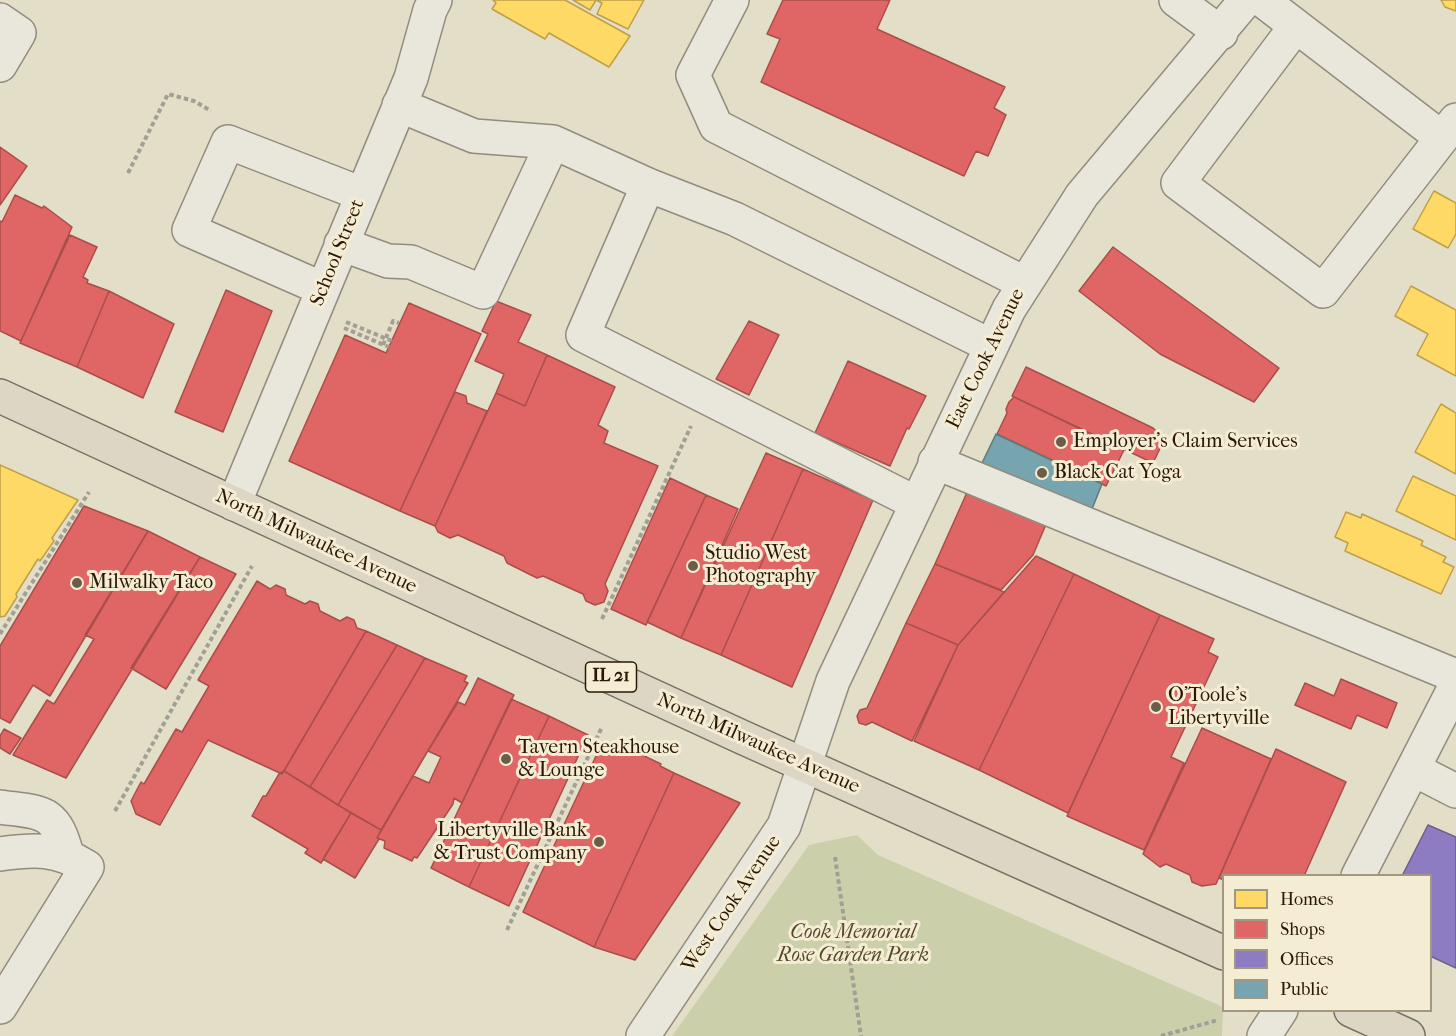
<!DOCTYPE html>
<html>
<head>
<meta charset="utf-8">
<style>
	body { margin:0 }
	#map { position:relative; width:1456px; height:1036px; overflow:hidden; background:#e3dec8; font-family:"IM FELL French Canon",serif }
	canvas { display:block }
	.legend { position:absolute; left:1222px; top:874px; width:210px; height:138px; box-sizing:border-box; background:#f5edd3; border:2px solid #a49781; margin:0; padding:8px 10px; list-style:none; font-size:18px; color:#2a1705 }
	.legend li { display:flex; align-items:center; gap:12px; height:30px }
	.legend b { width:30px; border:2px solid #a49781 }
</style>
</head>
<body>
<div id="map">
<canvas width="1456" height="1036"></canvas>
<ul class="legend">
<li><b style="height:16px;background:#ffd966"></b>Homes</li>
<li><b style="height:16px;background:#e06666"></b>Shops</li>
<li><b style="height:16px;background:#8e7cc3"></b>Offices</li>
<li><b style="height:16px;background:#76a5af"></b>Public</li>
</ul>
</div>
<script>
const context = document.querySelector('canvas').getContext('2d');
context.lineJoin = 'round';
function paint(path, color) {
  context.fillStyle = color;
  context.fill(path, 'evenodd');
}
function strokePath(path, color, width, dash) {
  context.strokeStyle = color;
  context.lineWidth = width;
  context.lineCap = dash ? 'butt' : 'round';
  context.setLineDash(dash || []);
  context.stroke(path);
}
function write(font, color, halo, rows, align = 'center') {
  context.font = font + ' "IM FELL French Canon",serif';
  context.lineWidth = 6;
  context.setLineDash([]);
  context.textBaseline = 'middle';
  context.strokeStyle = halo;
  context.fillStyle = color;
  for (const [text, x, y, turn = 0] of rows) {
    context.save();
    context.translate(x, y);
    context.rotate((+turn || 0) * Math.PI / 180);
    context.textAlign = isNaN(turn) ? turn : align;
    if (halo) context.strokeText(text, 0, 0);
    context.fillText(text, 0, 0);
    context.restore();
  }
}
paint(new Path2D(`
	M857 835 878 855 1223 1007 1222 1036H672L809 845Z`), '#cbd0aa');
const homes = new Path2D(`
	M565 0 630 36 609 67 549 33 545 39 492 9 496 3 493 0Z
	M573 0H644L628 29 597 14 602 3 596 0 590 10Z
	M1441 0H1456V11L1445 7Z
	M1434 191 1456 203V234L1448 248 1413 229Z
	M1411 286 1456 310V376L1417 355 1428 334 1395 316Z
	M1441 404 1456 413V474L1415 452Z
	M0 465 78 500 52 538 54 541 40 561 38 559 16 594 17 597 5 616 0 617Z
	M1413 476 1456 496V540L1396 511Z
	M1346 512 1361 518 1362 514 1423 541 1421 545 1446 557 1443 562 1454 567 1441 594 1345 551 1348 543 1335 537Z`);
paint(homes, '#ffd966');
strokePath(homes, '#bf9f49', 1.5);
const shops = new Path2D(`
	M783 0H890L877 29 1005 87 994 108 1006 115 988 156 976 151 964 176 761 82 780 39 767 34Z
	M0 147 27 166 0 205Z
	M15 195 42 208 44 206 72 227 21 341 0 331V221L2 222Z
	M70 235 97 247 83 277 88 280 87 283 109 291 77 367 20 343Z
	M1113 247 1279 368 1254 402 1160 354 1079 291Z
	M226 290 272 311 223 432 175 412Z
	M109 291 174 324 143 398 77 367Z
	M496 301 531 315 518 342 547 355 525 406 496 393 504 374 475 361 488 334 482 331Z
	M409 303 481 334 400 511 289 461 345 335 386 353Z
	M749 321 779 335 749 395 716 379Z
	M547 355 615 387 598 425 608 431 604 443 658 466 605 584 608 591 604 602 595 605 586 601 583 594 543 576 537 578 507 563 504 556 458 535 450 538 438 532 435 526 496 393 525 406Z
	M848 361 926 396 909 429 907 428 890 466 815 433Z
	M1026 367 1153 428 1165 438 1153 463 1012 396Z
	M455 392 466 396 467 403 487 411 435 526 400 511Z
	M1014 397 1124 450 1106 486 997 434 1007 413 1006 409 1009 402Z
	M766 453 803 469 721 655 681 638Z
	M803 469 873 500 792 687 721 655Z
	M670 478 706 495 646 625 611 609Z
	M969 488 1047 522 1033 555 1001 590 935 564Z
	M706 495 738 509 681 638 647 622Z
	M84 506 148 531 50 696 33 685 10 723 0 718V646Z
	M148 531 200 557 66 778 13 755 47 700 54 704 94 639 85 635Z
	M1036 556 1074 574 979 770 914 741 958 645Z
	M200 557 236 574 166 689 131 668Z
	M935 564 1004 592 958 645 906 623Z
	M1074 574 1160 615 1068 813 979 770Z
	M257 581 270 589 276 585 285 589 286 595 305 604 310 601 318 604 320 611 340 621 347 617 354 620 357 628 366 631 282 774 208 740 160 825 136 814 131 801 141 782 144 784 176 729 182 732 209 686 198 680Z
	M1160 615 1214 639 1208 652 1218 657 1171 757 1184 763 1144 850 1067 816Z
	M906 623 958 645 912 741 872 722 866 725 859 723 857 716 860 710 867 708Z
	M366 631 397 645 310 787 284 771Z
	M397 645 425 658 338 805 310 787Z
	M425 658 467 676 464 681 468 683 381 830 338 805Z
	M478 678 514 695 462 803 454 798 453 804 417 858 414 857 412 861 384 848 385 841 377 838 413 776 429 783 441 757 428 751 458 702 465 705Z
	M1341 679 1397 703 1387 728 1357 715 1351 729 1295 705 1305 683 1334 696Z
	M511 699 549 716 469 887 431 868Z
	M549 716 588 735 509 906 469 887Z
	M1202 728 1271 759 1216 884 1202 886 1192 882 1190 875 1166 864 1160 867 1143 854Z
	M4 729 21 738 10 754 0 748V736Z
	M603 741 617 748 619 744 661 764 660 766 674 773 594 947 523 912Z
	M1276 749 1346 782 1304 876H1224V880L1219 878Z
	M284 771 351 813 321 863 305 853 308 849 252 816 263 796H266L279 774Z
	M674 773 740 803 635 960 594 947Z
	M351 813 381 830 377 838 379 839 355 878 323 859Z`);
paint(shops, '#e06666');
strokePath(shops, '#a94e49', 1.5);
const offices = new Path2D(`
	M1428 825 1456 837V968L1430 956V876H1402Z`);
paint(offices, '#8e7cc3');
strokePath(offices, '#705e8a', 1.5);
const public = new Path2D(`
	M996 434 1102 484 1090 514 982 463Z`);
paint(public, '#76a5af');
strokePath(public, '#5f7a7c', 1.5);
const minor = new Path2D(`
	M732 0 693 75 716 126 1024 283
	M1176 0 1221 33
	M1262 0 1442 138 1456 120
	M0 20 19 33 0 65
	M1296 26 1178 183 1323 291 1442 138
	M399 105 474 136 553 142 648 185 735 219 991 346
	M648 185 583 335 916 503
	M341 244 388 261 411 262 483 292 553 142
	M323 289 189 230 228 142 362 194
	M935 462 1456 676
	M234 504 411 78 430 10 435 0
	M1413 769 1456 791
	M0 807C43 813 55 809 67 855
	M0 854C35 849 56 848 87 867L0 1007
	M1358 876 1456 685
	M643 1036 784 826 833 681 1009 309 1082 195 1246 0
	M1264 1036 1281 1010`);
const major = new Path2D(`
	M0 396 744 738 1224 953
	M1351 1010 1408 1036`);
strokePath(minor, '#918c7d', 36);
strokePath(major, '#777163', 36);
strokePath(new Path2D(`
	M128 173 168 94 194 101 211 111
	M346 322 392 341
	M344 328 389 347
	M383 345 393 321 399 323
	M602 619 691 426
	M0 634 89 492
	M115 811 252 566
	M835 857 861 1036
	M507 930 602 727
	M1161 1036 1218 1020`), '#a49f95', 4, [4.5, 3]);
strokePath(minor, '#e9e6db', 33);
strokePath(major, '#ddd6c5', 33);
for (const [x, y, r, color] of [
	[1061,442,6,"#6b5d49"],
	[1042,473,6,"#6b5d49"],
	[693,566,6,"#6b5d49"],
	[77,583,6,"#6b5d49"],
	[1156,707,6,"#6b5d49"],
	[506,759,6,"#6b5d49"],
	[599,842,6,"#6b5d49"]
]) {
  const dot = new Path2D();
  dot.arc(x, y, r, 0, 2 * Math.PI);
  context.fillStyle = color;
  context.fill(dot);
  strokePath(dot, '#f5edd3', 2);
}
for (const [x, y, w] of [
	[611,677,51]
]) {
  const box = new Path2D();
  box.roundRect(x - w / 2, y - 15, w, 30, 4.5);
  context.fillStyle = '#f5edd3';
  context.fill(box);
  strokePath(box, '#2a1705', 1.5);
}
write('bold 18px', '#2a1705', null, [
	["IL 21",611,677]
]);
write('20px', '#2a1705', '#f5edd3', [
	["School Street",338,253,-68],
	["East Cook Avenue",986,359,-64],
	["North Milwaukee Avenue",316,542,25],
	["North Milwaukee Avenue",758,744,24],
	["West Cook Avenue",732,904,-56]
]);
write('20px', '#2a1705', '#f5edd3', [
	["Employer's Claim Services",1073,442],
	["Black Cat Yoga",1054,473],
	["Studio West",705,554],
	["Photography",705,577],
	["Milwalky Taco",89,583],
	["O'Toole's",1168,696],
	["Libertyville",1168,719],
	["Tavern Steakhouse",518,748],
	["& Lounge",518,771],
	["Libertyville Bank",587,831,"right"],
	["& Trust Company",587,854,"right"]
], 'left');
write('italic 20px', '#544b2f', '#f5edd3', [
	["Cook Memorial",853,933],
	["Rose Garden Park",853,956]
]);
</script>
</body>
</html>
